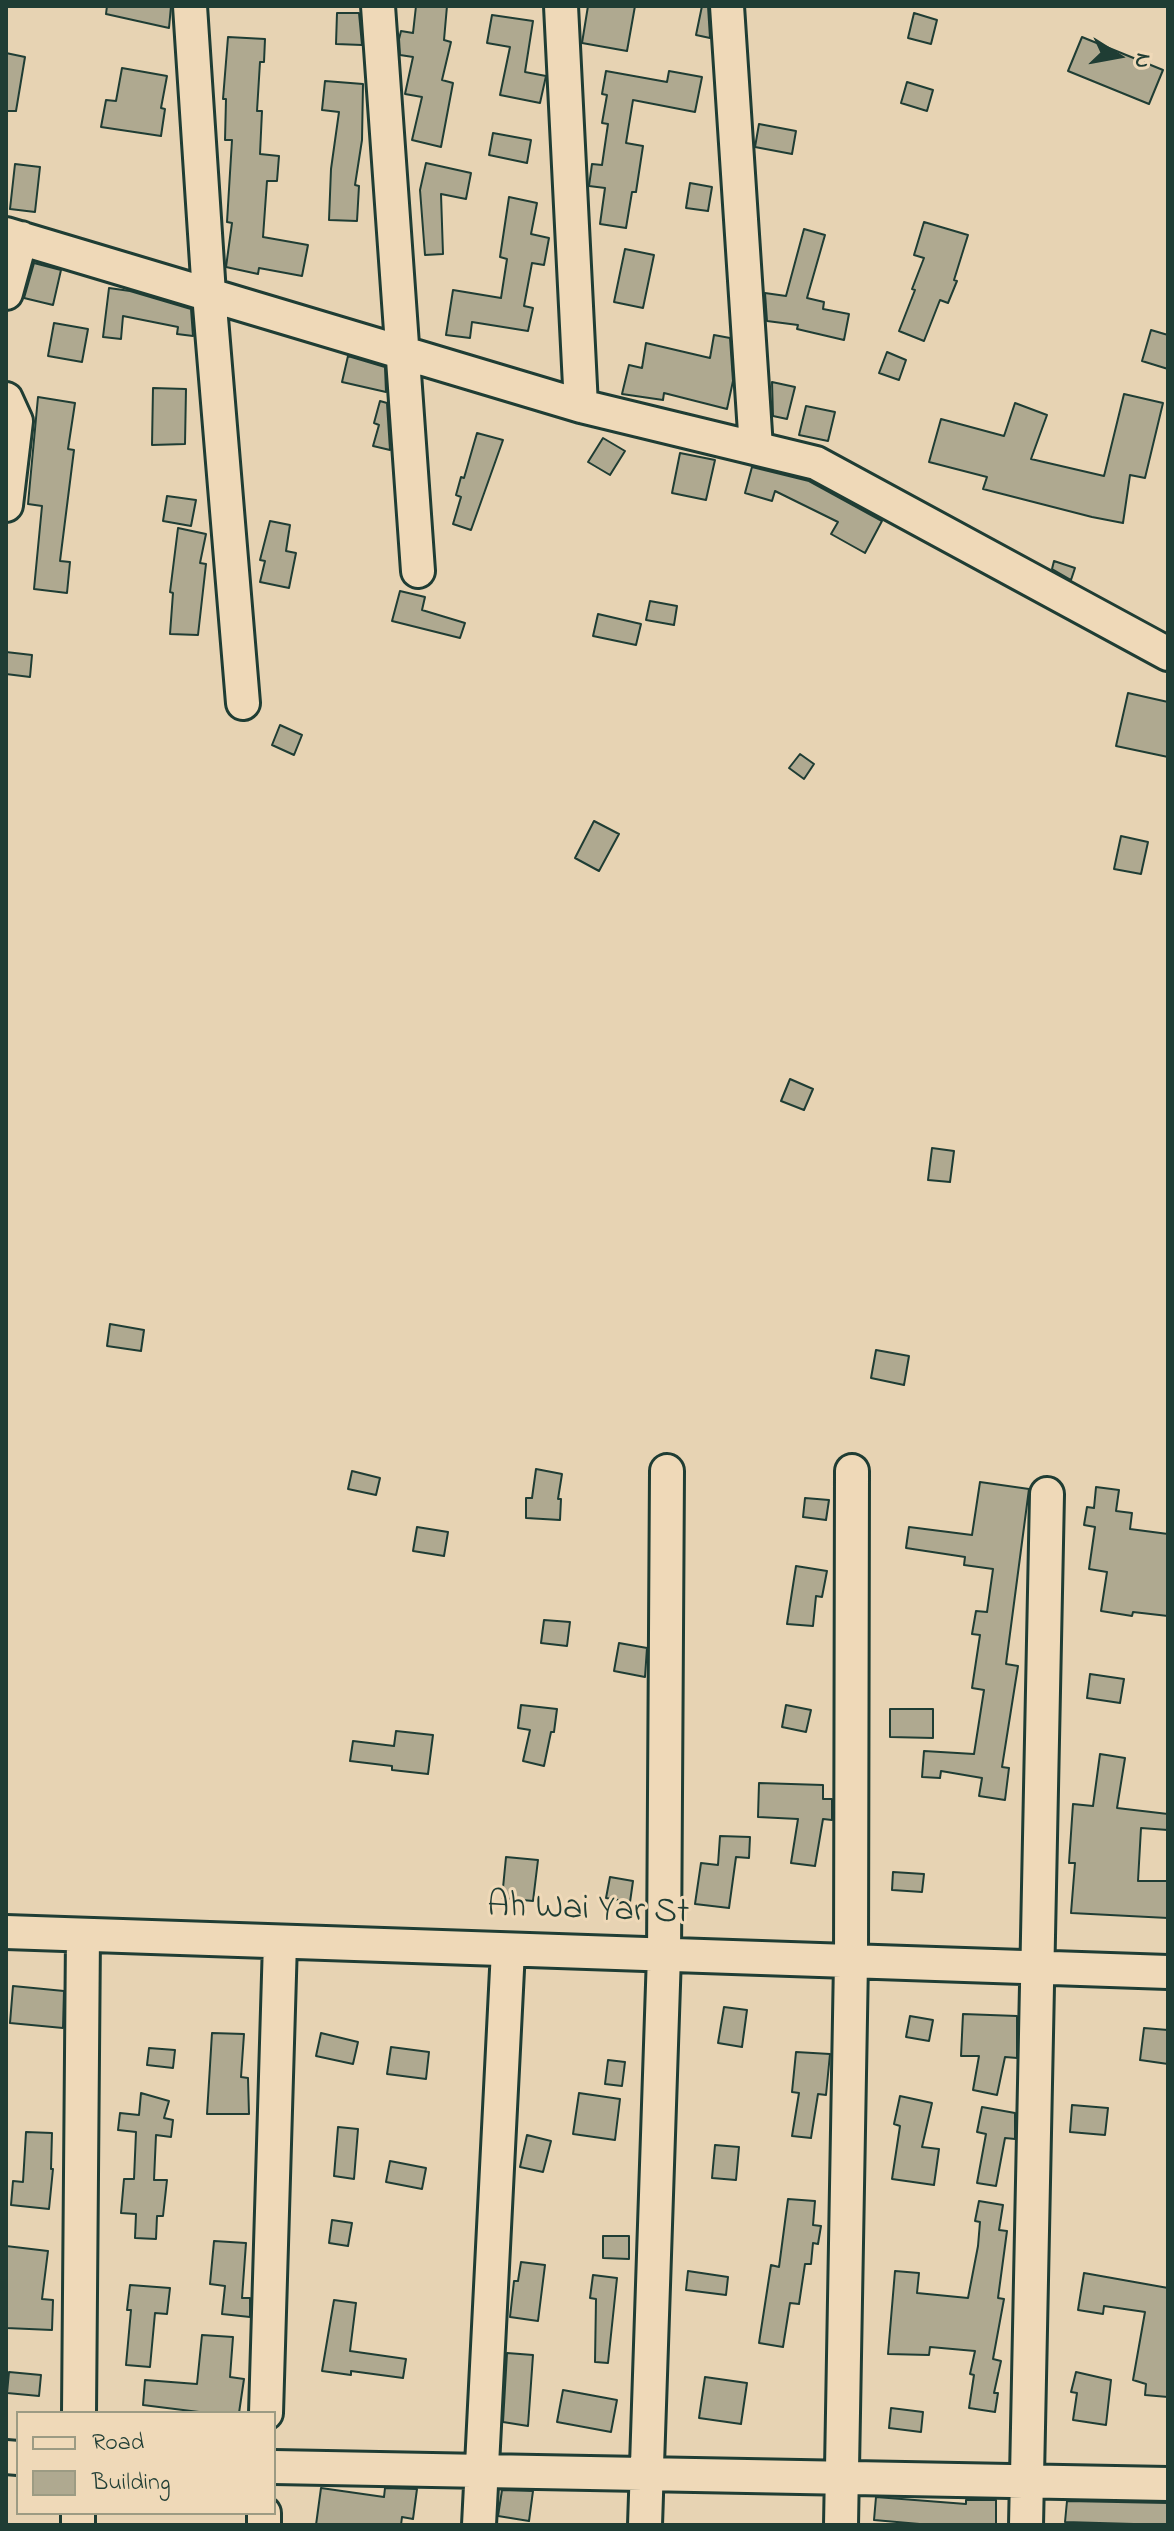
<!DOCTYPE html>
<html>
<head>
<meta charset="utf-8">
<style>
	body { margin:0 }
	#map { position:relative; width:1174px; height:2531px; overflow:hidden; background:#e7d3b3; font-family:"Indie Flower",sans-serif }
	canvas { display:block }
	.frame { position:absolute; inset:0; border:8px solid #1f3d34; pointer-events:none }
	.legend { position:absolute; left:16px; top:2411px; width:260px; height:104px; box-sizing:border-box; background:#efd9b8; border:2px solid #9c9b83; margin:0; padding:10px 14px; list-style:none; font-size:24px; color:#1f3d34 }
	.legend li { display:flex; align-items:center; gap:16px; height:40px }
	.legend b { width:40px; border:2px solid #9c9b83 }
	.north { position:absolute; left:1078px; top:16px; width:80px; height:80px; -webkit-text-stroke:6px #efd9b8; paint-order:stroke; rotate:101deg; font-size:22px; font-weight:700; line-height:32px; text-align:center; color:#1f3d34 }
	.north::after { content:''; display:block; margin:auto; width:28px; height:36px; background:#1f3d34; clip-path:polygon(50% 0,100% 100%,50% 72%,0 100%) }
</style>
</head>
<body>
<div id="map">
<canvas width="1174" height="2531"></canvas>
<div class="frame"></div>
<ul class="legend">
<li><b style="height:10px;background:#efd9b8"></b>Road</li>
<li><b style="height:22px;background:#afa990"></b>Building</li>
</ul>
<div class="north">N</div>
</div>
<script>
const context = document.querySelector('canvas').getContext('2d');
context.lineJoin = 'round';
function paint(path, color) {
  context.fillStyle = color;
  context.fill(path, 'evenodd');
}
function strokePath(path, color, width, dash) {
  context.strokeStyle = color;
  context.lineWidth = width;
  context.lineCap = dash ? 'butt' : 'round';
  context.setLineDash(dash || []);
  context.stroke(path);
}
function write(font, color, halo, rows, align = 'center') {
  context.font = font + ' "Indie Flower",sans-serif';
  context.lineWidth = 6;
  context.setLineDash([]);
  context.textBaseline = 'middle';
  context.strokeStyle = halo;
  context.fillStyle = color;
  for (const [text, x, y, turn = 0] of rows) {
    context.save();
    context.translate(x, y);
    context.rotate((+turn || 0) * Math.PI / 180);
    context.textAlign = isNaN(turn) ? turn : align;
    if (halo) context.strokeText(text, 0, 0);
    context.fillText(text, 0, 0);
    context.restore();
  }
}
const building = new Path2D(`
	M107 6H171L169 28 106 14Z
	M416 6H447L444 40 451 42 442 80 453 83 441 147 412 140 422 97 405 94 413 57 400 55 399 39 401 31 413 33Z
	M588 6H635L627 51 582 43Z
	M702 6H708L710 38 696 35Z
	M337 13H359L362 45 336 44Z
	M914 13 937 20 931 44 908 38Z
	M492 15 533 21 525 72 546 76 540 103 500 95 510 47 487 43Z
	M228 37 265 39 264 62H260L257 111H262L260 154 279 156 277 181H267L263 237 308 245 302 276 259 268 258 274 226 267 232 223 227 222 232 140H225L226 99H223Z
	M1082 37 1163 70 1149 104 1068 71Z
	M6 53 25 57 16 111H6Z
	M122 68 167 76 161 108 165 109 161 136 101 127 106 100 116 101Z
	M606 71 667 82 669 71 702 77 695 112 633 100 626 143 643 146 636 192H632L626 228 600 224 605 188 589 186 592 164 602 165 608 124 602 123 607 95 602 94Z
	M325 81 363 84 362 140 355 185 359 186 357 221 329 220 331 169 339 112 322 110Z
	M907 82 933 90 927 111 901 103Z
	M759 124 796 131 792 154 755 147Z
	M493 133 531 140 527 163 489 155Z
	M426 163 471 173 466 199 441 194 443 254 425 255 420 190Z
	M15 164 40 167 35 212 10 209Z
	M690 183 712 187 708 211 686 208Z
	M509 197 537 203 531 234 549 238 544 265 532 263 524 306 533 308 528 331 472 322 470 338 446 335 453 290 501 298 507 259 500 257Z
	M924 222 968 235 954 280 957 281 948 303 940 300 924 341 899 331 915 290 912 289 924 258 914 255Z
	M804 229 825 235 807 298 824 302 823 309 849 314 844 340 797 329 798 325 767 321 765 293 786 296Z
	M625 249 654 255 643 308 614 302Z
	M34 263 61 270 53 305 24 298Z
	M109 288 130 291 191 309 193 336 177 334 178 327 123 316 121 339 103 337Z
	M54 323 88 329 82 362 48 356Z
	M1151 330 1168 335V369L1142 361Z
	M714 335 730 338 733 381 727 409 664 393 663 400 622 394 629 365 642 368 646 343 710 358Z
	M887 352 906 360 899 380 879 373Z
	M348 356 385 367 386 392 342 382Z
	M772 382 795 387 787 419 773 416Z
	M153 388 186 389 185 444 152 445Z
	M1124 394 1163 403 1145 478 1130 475 1123 523 1092 517 983 489 987 477 929 462 941 419 1004 436 1015 403 1047 415 1031 459 1104 476Z
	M38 397 75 403 68 449 74 450 60 561 70 562 67 593 34 589 42 506 28 504Z
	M380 401 387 403 390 450 373 446 379 425 374 423Z
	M806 406 835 412 828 441 799 435Z
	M477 433 503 440 471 530 453 524 461 497 456 495 461 477 464 478Z
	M603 438 625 451 610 475 588 462Z
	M680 453 715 460 706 500 672 493Z
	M752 467 809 481 882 521 865 553 831 534 838 522 775 491 772 501 745 493Z
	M167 496 196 500 191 526 163 521Z
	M270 521 290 525 286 551 296 553 289 588 260 582 265 561 260 560Z
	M178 528 206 534 200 563 206 564 198 635 170 634 173 593 170 592Z
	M1054 561 1075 568 1071 580 1052 569Z
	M400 591 425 597 422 610 465 623 460 638 392 621Z
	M650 601 677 606 674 625 646 620Z
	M598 614 641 624 636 645 593 636Z
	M6 652 32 655 30 677 6 674Z
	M1128 693 1168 702V757L1116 746Z
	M280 725 302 735 294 755 272 745Z
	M800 754 814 764 804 779 789 768Z
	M594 821 619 834 599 871 575 858Z
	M1121 836 1148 842 1141 874 1114 869Z
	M790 1079 813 1089 804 1110 781 1101Z
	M932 1148 954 1151 950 1182 928 1180Z
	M110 1324 144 1330 141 1351 107 1346Z
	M876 1350 909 1356 904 1385 871 1378Z
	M536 1469 562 1474 558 1499H561L560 1520 526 1518V1498H532Z
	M352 1471 380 1478 376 1495 348 1489Z
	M980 1482 1029 1489 1006 1664 1018 1666 1002 1767 1009 1768 1005 1800 979 1796 982 1778 941 1771 940 1778 922 1777 924 1751 974 1754 984 1690 972 1688 980 1635 972 1634 976 1611 987 1612 993 1569 964 1565 965 1557 906 1548 909 1527 972 1535Z
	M1096 1487 1119 1490 1116 1511 1132 1513 1130 1529 1168 1534V1616L1133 1612 1132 1616 1101 1611 1107 1572 1089 1569 1095 1527 1084 1525 1087 1507 1094 1508Z
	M805 1498 829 1500 826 1520 803 1517Z
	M417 1527 448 1532 444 1556 413 1551Z
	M796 1566 827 1571 822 1597 816 1596 813 1626 787 1624Z
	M544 1620 570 1622 567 1646 541 1643Z
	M619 1643 647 1648 645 1677 614 1671Z
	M1090 1674 1124 1679 1120 1703 1087 1698Z
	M521 1705 557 1709 554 1732H551L544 1766 523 1761 530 1730 518 1728Z
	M786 1705 811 1710 806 1732 782 1727Z
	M890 1709H933V1738L890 1737Z
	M396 1731 433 1735 428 1774 392 1770V1766L350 1761 353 1741 394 1746Z
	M1100 1754 1125 1758 1117 1808 1168 1814V1830L1141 1828 1138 1881H1168V1918L1071 1913 1075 1863H1069L1073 1804 1093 1806Z
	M759 1783 823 1785V1799H832V1820L823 1819 815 1866 791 1863 798 1819 758 1817Z
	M720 1836 750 1837 749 1858 736 1857 729 1908 695 1904 701 1863 718 1865Z
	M506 1857 538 1860 533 1901 502 1898Z
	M893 1872 924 1874 922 1892 892 1890Z
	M610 1877 633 1881 630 1902 606 1898Z
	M13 1986 64 1991 63 2028 10 2023Z
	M724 2007 747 2010 742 2047 718 2043Z
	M963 2014 1017 2016V2058L1005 2057 997 2095 973 2090 979 2056H961Z
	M910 2016 933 2020 929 2041 906 2037Z
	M1144 2028 1168 2030V2064L1140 2060Z
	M212 2033 244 2034 241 2077 248 2078 249 2114H207Z
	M321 2033 358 2042 353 2064 316 2056Z
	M391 2047 429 2052 426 2079 387 2074Z
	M149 2048 175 2050 173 2068 147 2065Z
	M796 2052 830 2054 826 2095 818 2094 811 2138 792 2136 799 2093 792 2092Z
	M608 2060 625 2062 622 2086 605 2084Z
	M141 2093 169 2101 164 2118 173 2120 171 2137 156 2135 154 2180H167L163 2216H157L156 2239 135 2238 136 2214 121 2213 124 2179H134L136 2132 118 2130 120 2113 139 2115Z
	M579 2093 620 2099 615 2140 573 2134Z
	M900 2096 932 2103 922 2147 939 2149 934 2185 892 2179 900 2126 894 2124Z
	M1072 2105 1108 2108 1105 2135 1070 2132Z
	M982 2107 1015 2113V2139L1005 2138 996 2186 977 2183 986 2134 977 2132Z
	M338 2127 358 2129 354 2179 334 2176Z
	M26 2132 52 2133 51 2169H53L49 2209 11 2205 13 2181 23 2182Z
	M527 2135 551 2141 543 2172 520 2167Z
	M715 2145 739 2147 736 2180 712 2178Z
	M390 2161 426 2168 422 2189 386 2182Z
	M788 2199 815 2201 813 2225 821 2226 818 2244 813 2243 811 2264H805L799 2304 790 2303 783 2347 759 2343 771 2265 779 2267Z
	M979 2201 1003 2205 999 2230 1007 2231 998 2298 1004 2299 993 2359 1001 2361 994 2393H998L995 2412 969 2408 974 2375 970 2374 975 2351 930 2347 929 2355 888 2354 895 2271 919 2273 917 2293 968 2298 978 2246 980 2222 975 2221Z
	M332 2220 352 2223 348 2246 329 2243Z
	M603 2236H629V2259L603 2258Z
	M214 2241 246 2243 242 2298H250V2317L222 2314 225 2286 210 2284Z
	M6 2246 48 2251 42 2299 53 2300 52 2330 6 2328Z
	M521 2262 545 2265 538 2321 510 2317 514 2281H518Z
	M688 2271 728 2277 726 2295 686 2290Z
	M1084 2273 1168 2288V2397L1145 2395 1146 2384 1133 2380 1145 2312 1104 2306 1103 2314 1078 2310Z
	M593 2275 617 2278 608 2363 595 2362 596 2299 590 2298Z
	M130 2285 170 2288 167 2314 155 2313 150 2367 126 2365 131 2310H127Z
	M334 2300 356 2303 350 2351 406 2359 403 2378 351 2371V2375L322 2371Z
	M202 2335 233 2337 230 2377 244 2379 239 2413H207L143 2405 145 2380 197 2384Z
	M507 2353 533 2355 528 2426 503 2422Z
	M9 2372 41 2375 39 2396 7 2393Z
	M1076 2372 1111 2380 1106 2425 1073 2420 1077 2393 1071 2392Z
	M705 2377 747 2383 741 2424 699 2418Z
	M563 2390 617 2400 611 2432 557 2422Z
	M891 2408 923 2412 921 2432 889 2428Z
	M321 2488 384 2497 385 2488 417 2489 413 2519 402 2517 401 2525H316Z
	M502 2490 533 2491 529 2521 498 2516Z
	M876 2497 966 2504V2500H996V2525H931L874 2520Z
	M1067 2501 1168 2503V2525L1065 2522Z`);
paint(building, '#afa990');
strokePath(building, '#1f3d34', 2);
const minor = new Path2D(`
	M190 6 209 294 243 703
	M378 6 418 571
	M561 6 581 406
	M727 6 756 448
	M6 234 581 406 816 463 1168 654
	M6 293 21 238
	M6 399 16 421 6 505
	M6 1932 1168 1972
	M79 2413 83 1935
	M266 2413 280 1942
	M6 2457 18 2458
	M274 2467 1168 2484
	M78 2525V2513
	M264 2525V2513
	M479 2525 508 1950
	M645 2525 664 1955 667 1471
	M841 2525 851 1961 852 1471
	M1026 2525 1047 1494`);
strokePath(minor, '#1f3d34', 38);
strokePath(minor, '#efd9b8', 32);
write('36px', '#1f3d34', '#efd9b8', [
	["Ah Wai Yar St",588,1912,2]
]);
</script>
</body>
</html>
